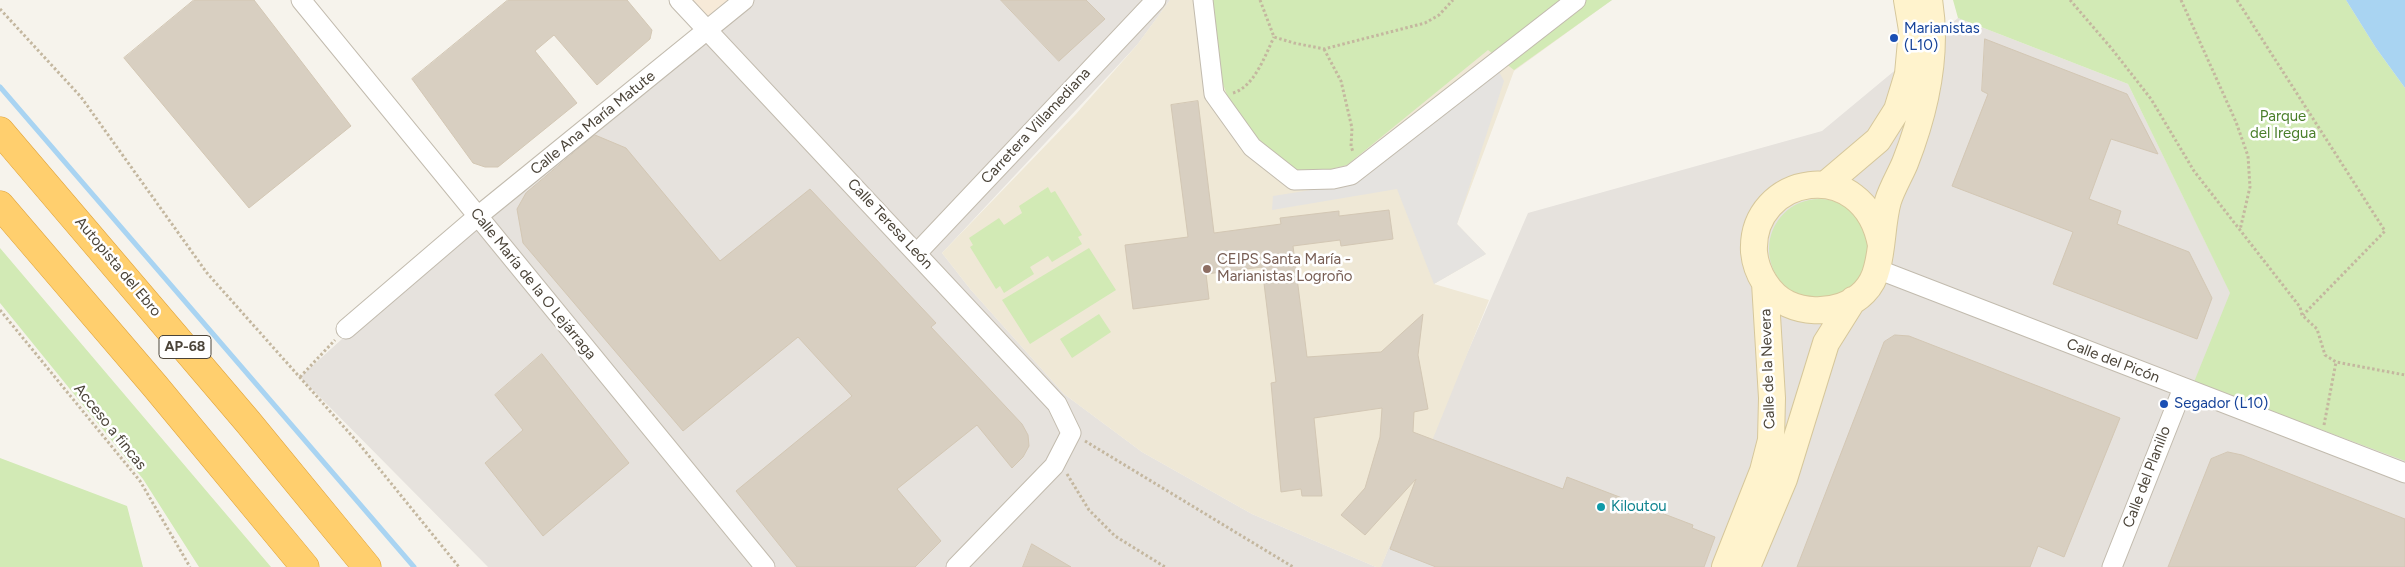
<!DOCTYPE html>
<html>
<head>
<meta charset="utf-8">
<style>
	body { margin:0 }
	canvas { display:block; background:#f6f3ec }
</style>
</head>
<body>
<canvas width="2405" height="567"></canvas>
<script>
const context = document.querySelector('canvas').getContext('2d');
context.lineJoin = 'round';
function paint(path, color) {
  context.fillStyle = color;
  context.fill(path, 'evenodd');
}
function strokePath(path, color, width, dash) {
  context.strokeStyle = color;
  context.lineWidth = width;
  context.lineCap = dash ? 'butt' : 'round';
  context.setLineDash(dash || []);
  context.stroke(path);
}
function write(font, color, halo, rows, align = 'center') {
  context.font = font + ' Figtree,sans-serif';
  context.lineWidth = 5;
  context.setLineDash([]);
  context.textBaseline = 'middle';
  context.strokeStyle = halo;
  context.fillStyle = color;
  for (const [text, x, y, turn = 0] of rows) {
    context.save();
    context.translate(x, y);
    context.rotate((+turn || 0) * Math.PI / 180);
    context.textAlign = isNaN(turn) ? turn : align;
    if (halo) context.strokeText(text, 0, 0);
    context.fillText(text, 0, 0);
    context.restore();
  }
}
paint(new Path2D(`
	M679 0H744L708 30Z`), '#f7ead8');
paint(new Path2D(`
	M742 0H1170L1137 45 942 253 971 290 1064 394 1142 452 1252 514 1376 567H488L300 377 478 216Z
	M1958 18 2128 84 2278 390 2405 440V567H1381L1453 386 1528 213 1822 131Z`), '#e6e2dd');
paint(new Path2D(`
	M1170 0H1612L1514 71 1457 224 1486 254 1434 284 1489 300 1381 567H1376L1252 514 1142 452 1064 394 971 290 942 253 1076 114 1137 45Z`), '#efe8d6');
paint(new Path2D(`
	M1209 0H1612L1514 70 1488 50 1347 165 1331 169 1298 170 1279 164 1265 152 1227 95 1215 62Z
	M1953 0H2346L2376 48 2405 88V461L2194 382 2230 293 2128 84 1958 18Z
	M1048 187 1051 193 1055 191 1082 235 1078 237 1082 244 1052 262 1048 256 1030 267 1034 274 1004 293 1000 286 996 289 970 247 973 245 969 238 999 218 1004 225 1022 213 1019 206Z
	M1769 249a50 50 0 1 1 100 0a50 50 0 1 1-100 0Z
	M0 248 271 567H199L143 479 0 303Z
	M1089 248 1116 290 1030 344 1002 300Z
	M1099 314 1111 332 1072 358 1060 339Z
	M0 458 127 506 143 567H0Z`), '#d2eab5');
paint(new Path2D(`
	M1496 66 1504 81 1457 224 1486 254 1434 284 1397 189 1272 210 1273 196 1349 184Z
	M1390 549 1436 567H1381Z`), '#e5e3e0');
paint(new Path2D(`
	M2346 0H2405V88L2376 48Z`), '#a9d4f2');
strokePath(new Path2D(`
	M0 87 414 567`), '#a9d4f2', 5);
const building = new Path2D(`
	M194 0H254L351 126 249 208 124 58Z
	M508 0H627L652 30 650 39 597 85 554 35 535 51 577 103 498 167H485L473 163 412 79Z
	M1001 0H1086L1105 19 1059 61Z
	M1985 39 2127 94 2158 154 2111 139 2089 199 2121 211 2117 224 2189 252 2212 298 2197 339 2053 284 2073 232 1952 186 1988 94 1982 91Z
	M1198 101 1214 233 1281 224 1280 218 1339 211V216L1389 210 1393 239 1341 246 1340 240 1293 246 1307 357 1381 352 1423 314 1418 355 1428 409 1414 412 1413 432 1563 489 1567 477 1693 525 1692 528 1715 537 1704 567H1436L1390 549 1416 479 1365 535 1341 515 1365 488 1380 437 1382 408 1314 418 1322 496H1302L1301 489 1281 492 1271 383 1276 382 1262 267 1206 274 1209 299 1133 309 1125 245 1188 237 1171 105Z
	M595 135 626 148 720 261 810 189 936 323 931 327 1022 424 1028 435 1029 446 1023 457 1012 468 977 425 897 489 941 541 915 567H797L736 491 852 396 798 337 683 431 523 243 517 209 526 193Z
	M1895 335 1909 336 2120 418 2064 557 2038 546 2030 567H1797L1884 342Z
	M542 354 629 463 543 536 485 463 523 430 495 395Z
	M2228 452 2242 455 2405 519V567H2168L2211 459Z
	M1032 544 1071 567H1023Z`);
paint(building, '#d8cfc1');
strokePath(building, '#d3c7b4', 1);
const street = new Path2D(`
	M301 0 765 567
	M679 0 1057 404 1071 433 1054 466 956 567
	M1203 0 1214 94 1252 147 1294 180 1333 179 1351 175 1576 0
	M917 253 1156 0
	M1877 269 2405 473
	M346 329 478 216 744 0
	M2112 567 2183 388`);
const secondary = new Path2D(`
	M1825 185 1878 140 1897 110 1908 74 1912 30 1907 0
	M1881 245C1864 153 1750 175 1754 252 1756 273 1769 295 1788 304 1821 319 1868 307 1877 268 1883 246 1882 222 1888 201 1892 188 1900 175 1905 163 1925 112 1938 54 1929 0
	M1725 567 1763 471 1771 440 1772 398 1765 283
	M1747 567 1784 479 1826 343 1853 300`);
const highway = new Path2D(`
	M0 131 248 422 367 567
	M0 205 155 386 305 567`);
strokePath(street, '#c2bbae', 21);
strokePath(secondary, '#d6c79b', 28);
strokePath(highway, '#e0a43c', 29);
strokePath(new Path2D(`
	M1260 0 1274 37 1294 43 1324 49 1425 23 1439 15 1453 0
	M2070 0 2112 49 2151 99 2194 171 2300 307 2302 315 2317 329 2325 355 2336 362 2405 375
	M2181 0 2236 122 2248 156 2250 187 2240 230
	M2237 0 2385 231 2303 315
	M0 9 81 97 207 273 360 445 459 567
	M1324 49 1341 81 1352 128 1351 146 1353 152
	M1233 93C1254 87 1265 56 1274 37
	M0 310 140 481 190 567
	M300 377 335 340
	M2324 425 2336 362
	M1085 441 1293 567
	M1067 474 1089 510 1115 536 1165 567`), '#c4b79f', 3, [2.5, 2.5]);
strokePath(street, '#fff', 19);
strokePath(secondary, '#fff3cd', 26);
strokePath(highway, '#ffcf6e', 28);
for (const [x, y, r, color] of [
	[1894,38,5,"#1a4fb4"],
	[1207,269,5,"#8d6e63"],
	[2164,404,5,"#1a4fb4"],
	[1601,507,5,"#0f9aa8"]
]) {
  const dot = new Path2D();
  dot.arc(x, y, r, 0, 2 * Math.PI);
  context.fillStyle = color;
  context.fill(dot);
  strokePath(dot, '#fff', 2);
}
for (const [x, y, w] of [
	[185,347,52]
]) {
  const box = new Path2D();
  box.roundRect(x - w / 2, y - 11.5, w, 23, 4);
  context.fillStyle = '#fff';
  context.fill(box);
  strokePath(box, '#4b4439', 1);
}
write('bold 14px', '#4b4439', null, [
	["AP-68",185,347]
]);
write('15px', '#164399', '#fff', [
	["Marianistas",1904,29],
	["(L10)",1904,46],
	["Segador (L10)",2174,404]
], 'left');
write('15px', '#4a7f2a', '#fff', [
	["Parque",2283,117],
	["del Iregua",2283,134]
]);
write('15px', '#4b4439', '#fff', [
	["Calle Ana María Matute",593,123,-39],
	["Carretera Villamediana",1036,126,-47],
	["Calle Teresa León",890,224,47],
	["Autopista del Ebro",118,267,50],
	["Calle María de la O Lejárraga",533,284,51],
	["Calle del Picón",2113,361,21],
	["Calle de la Nevera",1768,369,-92],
	["Acceso a fincas",110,427,51],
	["Calle del Planillo",2147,477,-69]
]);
write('15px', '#785e54', '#fff', [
	["CEIPS Santa María -",1217,260],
	["Marianistas Logroño",1217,277]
], 'left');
write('15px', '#0d838f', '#fff', [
	["Kiloutou",1611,507]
], 'left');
</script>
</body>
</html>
